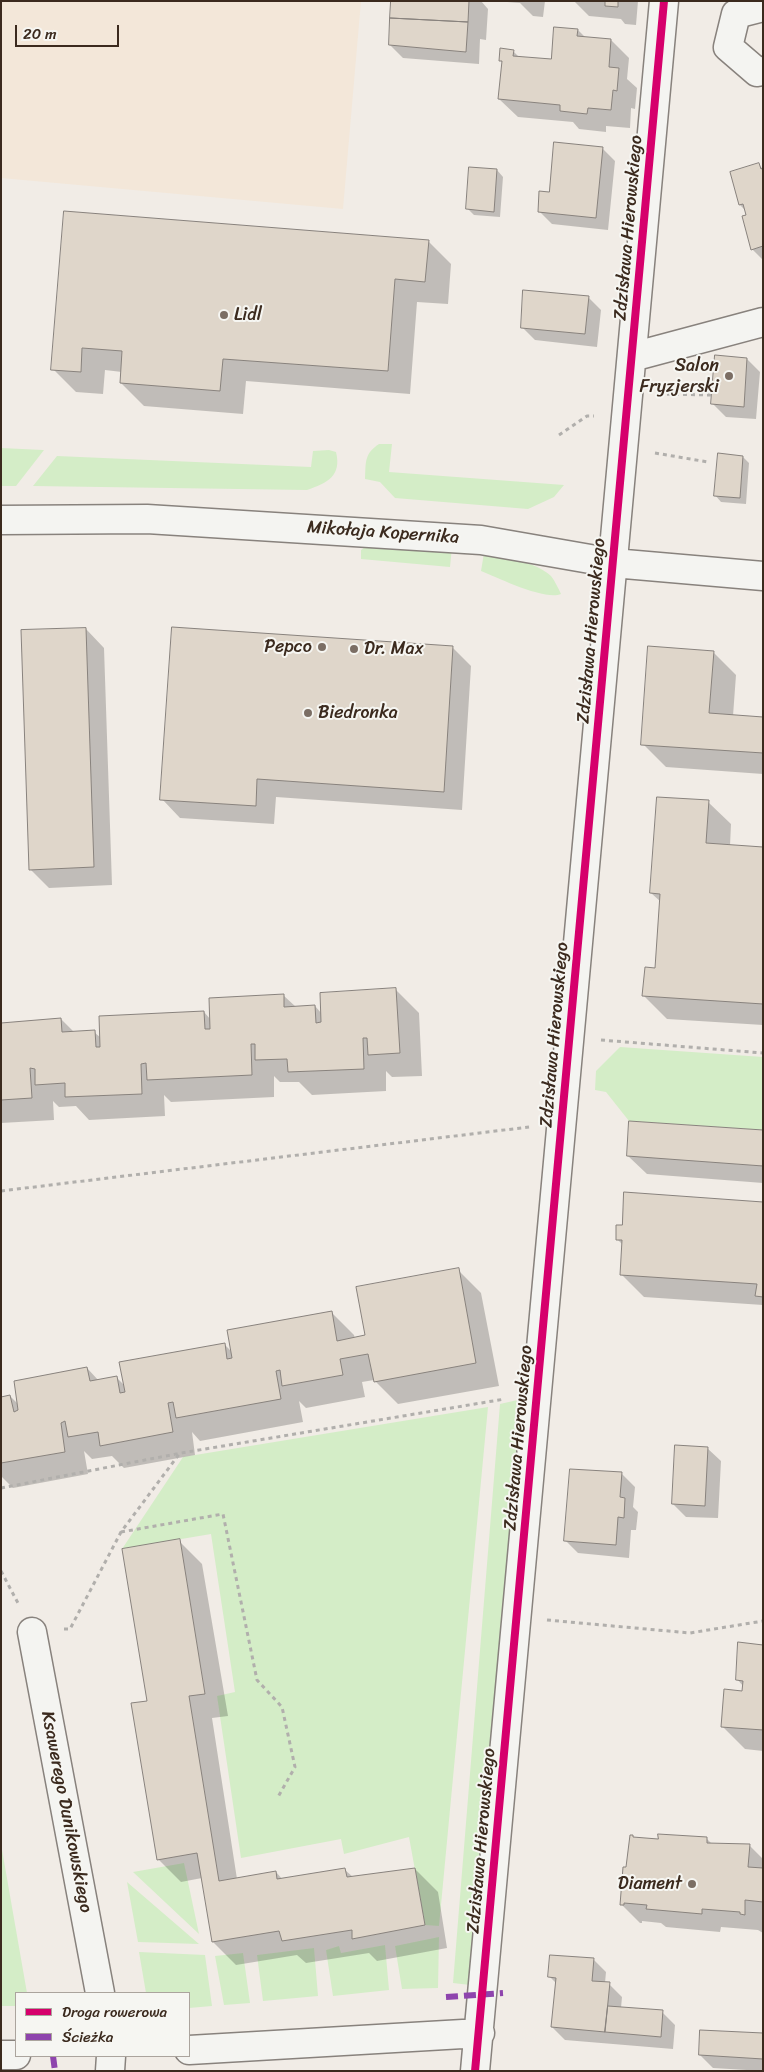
<!DOCTYPE html>
<html>
<head>
<meta charset="utf-8">
<style>
	body { margin:0 }
	#map { position:relative; width:764px; height:2072px; overflow:hidden; background:#f1ece6; font-family:Sriracha,sans-serif }
	canvas { display:block }
	.frame { position:absolute; inset:0; border:2px solid #3b2a1e; pointer-events:none }
	.legend { position:absolute; left:15px; top:1992px; width:175px; height:65px; box-sizing:border-box; background:#f6f6f2; border:1px solid #aba49d; margin:0; padding:6px 9px; list-style:none; font-size:15px; color:#3b2a1e }
	.legend li { display:flex; align-items:center; gap:10px; height:25px }
	.legend b { width:25px; border:1px solid #aba49d }
	.scale { position:absolute; left:15px; top:25px; width:104px; height:22px; box-sizing:border-box; border:2px solid #3b2a1e; border-top:0; padding-left:6px; font-size:15px; line-height:18px; white-space:nowrap; color:#3b2a1e; -webkit-text-stroke:4px #f6f6f2; paint-order:stroke }
</style>
</head>
<body>
<div id="map">
<canvas width="764" height="2072"></canvas>
<div class="frame"></div>
<ul class="legend">
<li><b style="height:6px;background:#d6006c"></b>Droga rowerowa</li>
<li><b style="height:6px;background:#8e44ad"></b>Ścieżka</li>
</ul>
<div class="scale">20 m</div>
</div>
<script>
const context = document.querySelector('canvas').getContext('2d');
context.lineJoin = 'round';
function paint(path, color) {
  context.fillStyle = color;
  context.fill(path, 'evenodd');
}
function strokePath(path, color, width, dash) {
  context.strokeStyle = color;
  context.lineWidth = width;
  context.lineCap = dash ? 'butt' : 'round';
  context.setLineDash(dash || []);
  context.stroke(path);
}
function write(font, color, halo, rows, align = 'center') {
  context.font = font + ' Sriracha,sans-serif';
  context.lineWidth = 4;
  context.setLineDash([]);
  context.textBaseline = 'middle';
  context.strokeStyle = halo;
  context.fillStyle = color;
  for (const [text, x, y, turn = 0] of rows) {
    context.save();
    context.translate(x, y);
    context.rotate((+turn || 0) * Math.PI / 180);
    context.textAlign = isNaN(turn) ? turn : align;
    if (halo) context.strokeText(text, 0, 0);
    context.fillText(text, 0, 0);
    context.restore();
  }
}
paint(new Path2D(`
	M1 1H361L343 209 1 178Z`), '#f3e7d9');
paint(new Path2D(`
	M379 444H392L389 472 564 485 554 497 528 509 395 498 380 482 365 479C366 462 364 454 379 444Z
	M1 448 43 450H44L16 486H1Z
	M329 450 336 452C342 476 327 483 307 490L33 486 57 456 311 467 313 451Z
	M371 543 452 547 450 567 361 559V550Z
	M484 553C505 558 535 561 551 576 555 581 558 588 561 594 546 601 498 578 481 571Z
	M620 1047 763 1057V1130L629 1121 606 1092 595 1090 596 1071Z
	M522 1399 470 1985 453 1983 500 1404Z
	M488 1407 439 1926 425 1925 409 1837 344 1854 341 1839 241 1858 217 1696 235 1692 211 1534 122 1549 183 1457Z
	M1 1844 27 1993H16V2006H1Z
	M184 1863 199 1934 133 1872Z
	M127 1882 199 1944 138 1942Z
	M439 1937 438 1988 402 1989 395 1946Z
	M385 1945 389 1990 333 1996 326 1950 339 1946 341 1953Z
	M314 1948 318 1996 263 2001 257 1955Z
	M139 1952 205 1955 212 2006 189 2008V1993H146Z
	M243 1953 250 2003 224 2005 215 1956Z`), '#d4edc7');
paint(new Path2D(`
	M392 1H481L488 9 486 40 480 39 479 64 403 58 390 45Z
	M545 1 543 17 533 16 520 3 494 1Z
	M574 1H638L636 25 625 24 621 19 589 16Z
	M578 30 585 37 611 40 629 58 627 79 637 88 635 109 631 108 630 128 606 126V132L579 129 573 122 518 117 499 99 503 63 500 60 513 51 520 58 552 61Z
	M602 148 615 161 608 230 552 224 539 211 550 193Z
	M759 165 763 169V260L752 249 748 215 746 211 740 205 731 173Z
	M497 170 503 177 500 217 474 215 468 209Z
	M65 213 428 241 451 264 448 304 417 302 410 394 246 381 243 414 144 406 121 383 122 372 105 370 103 394 76 392 53 369Z
	M588 297 601 310 597 347 535 340 522 327Z
	M747 359 760 372 756 419 726 417 713 404Z
	M743 457 749 463 746 504 721 502 715 495Z
	M86 629 104 648 112 885 49 888 30 869Z
	M453 648 471 666 462 810 276 797 274 824 180 818 162 799Z
	M713 652 736 675 733 716 763 718V774L666 767 643 744Z
	M708 802 731 824 730 846 763 848V1025L667 1019 644 996 656 969 661 902 651 893Z
	M396 990 419 1013 422 1076 392 1077 386 1071V1091L312 1095 299 1082H280L274 1076V1097L171 1102 164 1095 165 1116 89 1120 76 1106 59 1107 53 1101 54 1120 1 1123V1024L61 1019 74 1032H94L101 1038 204 1012 211 1020 283 995 296 1007 315 1006 322 1014Z
	M763 1131V1183L647 1174 628 1156Z
	M763 1203V1305L644 1297 621 1274 623 1245 617 1239Z
	M458 1270 481 1293 499 1386 398 1404 374 1380 362 1382 365 1397 306 1408 299 1401 303 1422 200 1441 192 1432 195 1455 124 1468 112 1456 92 1459 84 1451 88 1474 13 1488 1 1476V1398L10 1396 19 1405 87 1368 99 1381 117 1378 125 1386 224 1344 232 1352 331 1312 354 1335 355 1339 366 1336Z
	M707 1448 721 1461 718 1518 686 1517 673 1504Z
	M622 1474 635 1487 633 1507 638 1512 636 1530H631L629 1558 578 1553 565 1540Z
	M179 1541 202 1564 228 1716 212 1718 237 1879 276 1872 283 1880 345 1870 353 1877 415 1869 438 1892 447 1948 377 1961 369 1953 306 1963 297 1955 236 1965 213 1942 202 1878 181 1882 158 1859 149 1702Z
	M763 1646V1751L745 1749 722 1726 743 1692V1686L737 1679Z
	M633 1836 635 1839 659 1841 706 1838 712 1844 750 1846 763 1859V1933L758 1930 721 1927 720 1932 666 1927 661 1923 642 1921V1923H640L621 1904Z
	M593 1959 606 1972 605 1983 609 1984 622 1997 621 2008 662 2012 675 2025 673 2049 565 2040 552 2027 556 1983 550 1977Z
	M763 2035V2071L713 2068 700 2055Z`), '#0003');
const building = new Path2D(`
	M391 1H469L468 22 390 18Z
	M604 1H618V7L605 6V1Z
	M390 18 468 22 466 52 389 45Z
	M554 27 578 29 577 36 611 39 609 67 619 68 617 91 613 90 611 110 588 108 587 114 560 111V105L498 99 502 61H499L500 48 514 50 513 56 551 59Z
	M554 142 603 147 596 218 538 212 539 191 549 192Z
	M759 163 761 169 763 168V246L751 250 742 216 746 215 743 204 739 205 730 172Z
	M469 167 497 169 494 212 466 209Z
	M64 211 429 240 425 282 395 279 388 371 223 359 220 391 120 383 122 351 82 348 81 372 51 370Z
	M523 290 589 296 585 334 521 328Z
	M715 355 747 358 744 407 711 404Z
	M718 453 743 456 740 498 714 496Z
	M172 627 453 646 444 792 257 779 256 806 160 800Z
	M86 628 94 867 29 870 21 630Z
	M648 646 714 651 709 713 763 717V753L641 745Z
	M657 797 709 800 706 843 763 847V1004L642 996 645 967 655 968 660 894 650 893Z
	M396 988 400 1053 368 1055 367 1038H363L364 1069 288 1072 287 1059 255 1060V1044H251L252 1075 147 1080 146 1063 141 1064 142 1094 65 1097V1083L35 1085V1069L30 1068 32 1098 1 1100V1023L61 1018 62 1032 95 1030 96 1047H100L99 1016 204 1011 205 1029H210L209 998 284 994V1007L315 1005 316 1023 321 1022 320 993Z
	M629 1121 763 1130V1166L627 1156Z
	M624 1192 763 1202V1297L755 1296 757 1284 620 1275 622 1240H616V1225H622Z
	M459 1268 476 1363 374 1382 368 1354 340 1359 343 1375 282 1386 280 1370 276 1371 281 1399 176 1418 173 1402 168 1403 173 1432 100 1446 98 1432 68 1437 65 1421 61 1423 65 1452 1 1463V1397L10 1395 14 1412 18 1410 14 1381 87 1367 90 1381 117 1376 120 1393 125 1392 119 1362 225 1343 227 1359 232 1358 227 1330 332 1311 337 1341 365 1335 356 1287Z
	M675 1445 708 1447 705 1506 672 1504Z
	M570 1469 622 1472 620 1497 625 1498 624 1518 618 1517 616 1545 564 1541Z
	M180 1539 205 1694 189 1696 219 1881 276 1871 277 1879 345 1868 347 1877 415 1868 425 1925 352 1939V1930L282 1941 279 1931 212 1942 197 1853 157 1860 131 1703 147 1701 122 1549Z
	M738 1642 763 1645V1730L721 1727 724 1689 742 1691 743 1681 736 1680Z
	M658 1834 707 1837V1843L750 1844 748 1867 763 1868V1902L745 1900V1915L740 1914V1912L702 1909V1914L646 1909 647 1905 624 1903V1905H620L623 1867H626L630 1835H633V1837L658 1839Z
	M550 1955 594 1958 592 1981 610 1982 605 2032 551 2027 556 1978 548 1977Z
	M608 2006 663 2010 661 2037 605 2032Z
	M700 2030 763 2033V2059L699 2055Z`);
paint(building, '#dfd6ca');
strokePath(building, '#88827d', 1);
const minor = new Path2D(`
	M763 7 736 14 728 47 757 72 763 71
	M632 357 763 322
	M1 520 147 519 481 540 613 563 763 576
	M32 1632 100 1993
	M189 2050 480 2033
	M1 2055H16
	M110 2071 111 2056
	M475 2071 664 1`);
strokePath(minor, '#88827d', 31);
strokePath(new Path2D(`
	M659 394 712 395
	M559 435 587 416H594
	M655 453 708 462
	M601 1040 763 1053
	M1 1191 529 1127
	M1 1488 181 1453 505 1399
	M121 1532 223 1514 257 1680 282 1707 295 1767 278 1797
	M1 1571 19 1605
	M547 1620 690 1633 763 1621
	M64 1629H70L121 1532 180 1453`), '#b1afac', 3, [4, 4]);
strokePath(minor, '#f4f4f1', 28);
strokePath(new Path2D(`
	M446 1997 503 1993
	M53 2056 55 2071`), '#8e44ad', 6, [12, 6]);
strokePath(new Path2D(`
	M475 2071 664 1`), '#d6006c', 8);
for (const [x, y, r, color] of [
	[224,315,5,"#7b6e64"],
	[729,376,5,"#7b6e64"],
	[322,647,5,"#7b6e64"],
	[354,649,5,"#7b6e64"],
	[308,713,5,"#7b6e64"],
	[692,1884,5,"#7b6e64"]
]) {
  const dot = new Path2D();
  dot.arc(x, y, r, 0, 2 * Math.PI);
  context.fillStyle = color;
  context.fill(dot);
  strokePath(dot, '#f6f6f2', 2);
}
write('18px', '#3b2a1e', '#f6f6f2', [
	["Zdzisława Hierowskiego",629,228,-85],
	["Mikołaja Kopernika",383,533,4],
	["Zdzisława Hierowskiego",592,631,-85],
	["Zdzisława Hierowskiego",555,1035,-85],
	["Zdzisława Hierowskiego",519,1438,-85],
	["Ksawerego Dunikowskiego",66,1812,79],
	["Zdzisława Hierowskiego",482,1841,-85]
]);
write('18px', '#3b2a1e', '#f6f6f2', [
	["Lidl",234,315],
	["Salon",719,366,"right"],
	["Fryzjerski",719,387,"right"],
	["Pepco",312,647,"right"],
	["Dr. Max",364,649],
	["Biedronka",318,713],
	["Diament",682,1884,"right"]
], 'left');
</script>
</body>
</html>
